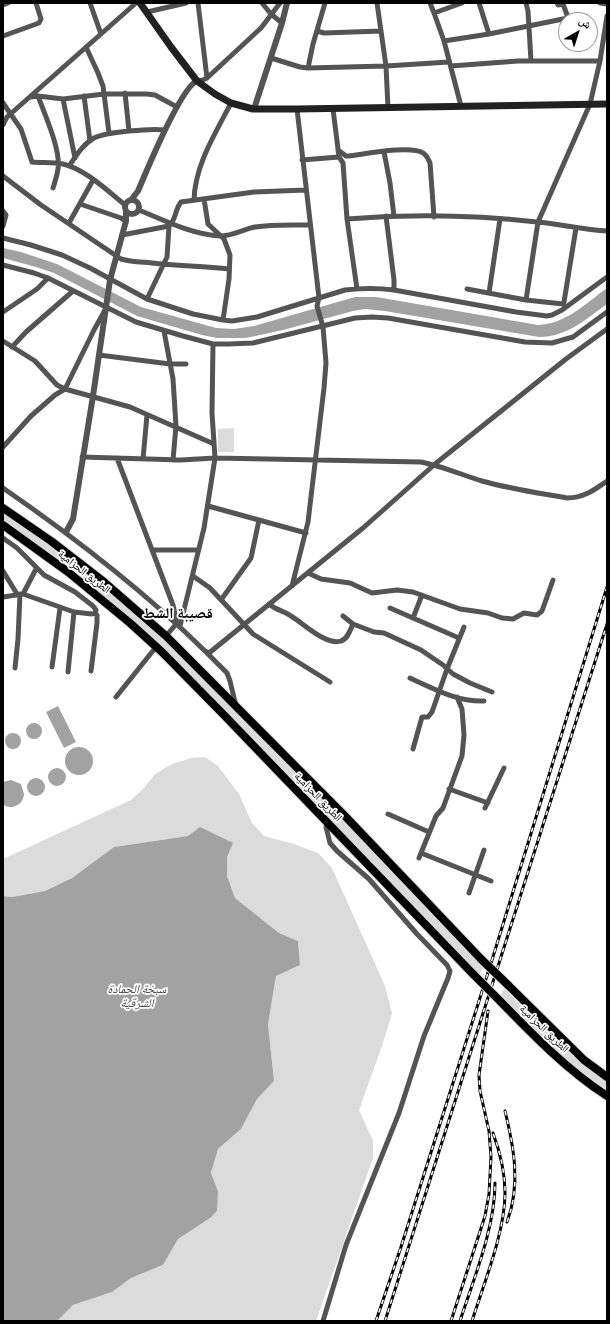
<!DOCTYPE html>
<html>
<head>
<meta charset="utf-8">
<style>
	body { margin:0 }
	#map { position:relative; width:610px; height:1324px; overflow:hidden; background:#fff; font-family:Figtree,"Noto Naskh Arabic",sans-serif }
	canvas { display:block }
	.frame { position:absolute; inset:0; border:4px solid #000; pointer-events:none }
	.north { position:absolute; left:558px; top:12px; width:40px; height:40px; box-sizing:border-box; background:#fff; border:1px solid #999; border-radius:50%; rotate:39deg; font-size:11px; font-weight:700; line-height:16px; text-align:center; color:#000 }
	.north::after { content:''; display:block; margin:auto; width:14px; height:18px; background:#000; clip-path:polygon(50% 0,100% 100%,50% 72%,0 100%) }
</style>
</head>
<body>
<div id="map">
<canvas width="610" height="1324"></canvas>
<div class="frame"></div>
<div class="north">ش</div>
</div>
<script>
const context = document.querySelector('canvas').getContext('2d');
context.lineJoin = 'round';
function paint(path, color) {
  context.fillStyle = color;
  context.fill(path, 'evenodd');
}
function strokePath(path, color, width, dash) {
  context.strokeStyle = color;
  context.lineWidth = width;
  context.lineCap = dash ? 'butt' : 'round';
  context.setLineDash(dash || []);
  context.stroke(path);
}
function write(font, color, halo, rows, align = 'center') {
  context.font = font + ' Figtree,"Noto Naskh Arabic",sans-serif';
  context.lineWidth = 3.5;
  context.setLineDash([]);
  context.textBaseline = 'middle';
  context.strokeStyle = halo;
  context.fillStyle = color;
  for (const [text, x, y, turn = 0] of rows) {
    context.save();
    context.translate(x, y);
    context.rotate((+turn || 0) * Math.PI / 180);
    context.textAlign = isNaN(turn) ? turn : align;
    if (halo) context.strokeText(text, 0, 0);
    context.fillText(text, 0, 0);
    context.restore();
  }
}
paint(new Path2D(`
	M234 428V452H218V429Z
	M3 510 54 546 106 587 174 647 345 822 483 968 479 975 168 654 3 521Z
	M205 757 218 766 239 794 252 823 264 836 294 844 318 853 332 868 385 986 392 1013 382 1046 359 1110 373 1141V1158L316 1321H57L73 1305 112 1292 131 1278 163 1265 178 1239 210 1218 218 1191 211 1173 218 1149 241 1129 257 1099 274 1081 268 1024 276 976 300 965 298 941 279 933 235 898 227 876V857L188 836 114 847 72 878 45 891 12 897 3 896V859L131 800 144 788 155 774 172 764 191 758Z
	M504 988C536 1022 569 1054 607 1082V1093L555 1052 500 997Z`), '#dbdbdb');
paint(new Path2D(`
	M3 248 21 252 57 264 141 307 216 328 234 329 254 326 355 297H376L388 299 538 325C566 324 586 303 607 288V304C586 319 567 337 539 337L385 311 365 309 353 311 283 330 246 338H217L202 335 137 316 54 273 36 267 3 258Z
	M58 706 76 742 64 748 46 712Z
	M26 731a8 8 0 1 1 16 0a8 8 0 1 1-16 0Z
	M5 741a8 8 0 1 1 16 0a8 8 0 1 1-16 0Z
	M65 761a14 14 0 1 1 28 0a14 14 0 1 1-28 0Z
	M48 777a9 9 0 1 1 18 0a9 9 0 1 1-18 0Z
	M27 787a9 9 0 1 1 18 0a9 9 0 1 1-18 0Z
	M11 780 21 784 24 794C23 805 13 810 3 805V782Z
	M200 827 233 843 227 857V876L235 898 279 933 298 941 300 965 276 976 268 1024 274 1081 257 1099 241 1129 218 1149 211 1173 218 1191 217 1211 210 1218 178 1239 163 1265 131 1278 112 1292 73 1305 57 1321H3V896L12 897 45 891 72 878 114 847 188 836Z`), '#a2a2a2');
const trunk = new Path2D(`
	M3 508 51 541 104 582 166 636 344 815 481 959
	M3 525 68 572 130 623 162 652 223 714 474 975
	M508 985 584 1060 607 1077
	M500 1001C533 1035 567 1070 607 1096`);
strokePath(trunk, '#dbdbdb', 10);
strokePath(new Path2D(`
	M90 3 101 34
	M198 3 207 78
	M262 3 271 14 282 23
	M377 3 386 66 388 108
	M430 3 434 13 462 3
	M479 3 489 34
	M526 3 528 11 531 61
	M557 3 558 5 563 4 569 20
	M600 3 607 4
	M3 5 8 3
	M147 12 186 3
	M434 13 444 41 461 106
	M317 31 324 33 381 31
	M3 36 39 23 41 19 36 3
	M444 41 489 34 568 18
	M86 47 98 73 103 86 109 133
	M271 58 300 67 308 68 386 66 449 62
	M451 66 518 61H600
	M308 68 313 44 325 3
	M197 81 203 80 207 78 261 28 280 3
	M125 93 129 131
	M38 96C45 115 61 150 58 169 57 175 55 182 53 188
	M84 96 90 141
	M31 97 38 96 63 99 104 94H147L155 95 177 107
	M63 99 75 158
	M3 103 21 129 32 162C42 163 53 162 63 164 85 169 108 191 125 205
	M333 109 339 157 343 163 347 219 357 289
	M3 125 7 117 136 3
	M338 150 346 156H349C365 154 411 145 423 153 427 155 428 159 430 163L434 217
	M384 152 390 183 394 216
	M302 160 339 157
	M69 166C76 156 83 144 94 138 105 132 152 128 165 130
	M3 176 41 205 121 259C131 262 142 262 152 263 178 266 203 266 229 269
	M204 199 208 224 224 239 230 255 229 279 223 320
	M194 200C195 165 215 134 231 103
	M80 204 121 218 126 221
	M139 210C163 220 193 235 220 236 232 236 244 229 255 227 273 224 292 225 310 225
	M3 211 6 215 3 226
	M386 216 394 280V290
	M347 219C410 214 474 215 537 222 561 224 583 230 607 231
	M69 223 93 180
	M122 235 169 226C176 220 175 209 181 202L254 192 306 190
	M3 238 31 245 62 255 90 268 147 299 193 314 223 320 232 321 257 317 345 290C362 288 378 288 394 290L516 312 547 316 552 315 562 310 607 277
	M3 265 34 273 48 278 136 322 183 336 213 344H229L253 343 355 318 372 317 388 318 525 342 552 343 573 337 607 312
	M467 289 526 300 563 304 564 302 576 228
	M489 293 500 219
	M147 299 167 257 169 226
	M526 300 538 222 590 104 600 61 607 16
	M3 312 37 289 48 278
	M164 331 173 379 176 426 173 460
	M3 341 35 361 57 385 65 389 130 407 214 444
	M12 347 26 332 73 291
	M99 355 170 364H186
	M3 447 31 416 55 395 65 389 94 330 105 310
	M82 457 181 460 215 458 421 462C442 466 462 475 482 481 510 489 539 493 567 498 584 498 594 490 607 481
	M117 458 173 605 177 623 166 636
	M143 459 147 415
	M3 488C74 537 143 590 205 651L209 653 363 528 435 464 566 359 607 329
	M208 506 306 533
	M3 538 17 548 44 575 75 592 93 606 96 610 95 613 92 614 74 612 23 594 3 597
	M153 550H198
	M3 571 17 594
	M308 573 321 579 350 583 372 593 397 590 413 592 460 609 488 613 502 618 513 619 524 613 537 615 542 611 553 580
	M193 576 210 588 253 634 330 682
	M292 586 308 522 324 388 326 363 323 327 317 306 319 298 297 109
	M23 594 36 569
	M221 600 251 558 259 520
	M269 604C276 610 284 611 291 616 303 623 326 646 341 641 348 639 350 630 353 624
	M390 608 459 638
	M343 616 353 624 374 632 384 633 421 650 443 665 453 674 470 683 492 692
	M413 618 422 595
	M180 626 204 528 215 458 212 413 213 344
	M207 653 227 673 230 681 236 706
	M52 667 60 608
	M15 668 18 639 20 594
	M91 671 97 623V615L95 613
	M68 672 74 612
	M410 678C434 689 458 702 484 701
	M116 697 156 647
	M413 749 422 717H428L432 712 447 669 464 627
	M449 789 488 803
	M485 808 504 768
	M388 814 429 832
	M421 853 491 881
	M419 858 436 816 443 808 462 756 464 735 462 709 457 697
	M469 893 484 850
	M323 1321 346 1245 399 1113 424 1036 448 978 450 971 447 965 417 934 369 879 337 851 330 843 326 827 329 824`), '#545454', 5);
strokePath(new Path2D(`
	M254 109 282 23 287 3
	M125 207a7 7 0 1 1 14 0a7 7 0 1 1-14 0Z
	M131 200 138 191C146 172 181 87 197 81
	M66 532 73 519 93 396 110 280 126 221V211`), '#545454', 6);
strokePath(new Path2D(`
	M140 3 171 47 197 81 215 94 231 103 253 109H297L607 104`), '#212121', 7);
strokePath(trunk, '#000', 8);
const rail = new Path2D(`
	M505 1111C514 1148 521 1185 507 1222
	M376 1321 401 1247 492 960 607 587
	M385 1321 607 624
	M451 1321 485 1216 489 1194 491 1157 489 1131 480 1091 479 1075 488 1011
	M460 1321C474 1278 495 1228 495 1183
	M472 1321C484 1283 505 1232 505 1193 505 1172 500 1152 493 1133`);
strokePath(rail, '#000', 3);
strokePath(rail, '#fff', 1.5, [4.5]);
const trunkBridge = new Path2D(`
	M481 959 508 985
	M474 975 500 1001`);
strokePath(trunkBridge, '#dbdbdb', 10, []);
strokePath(trunkBridge, '#000', 8);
write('11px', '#000', '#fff', [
	["الطريق الحزامية",84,572,38],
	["الطريق الحزامية",318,797,46],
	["الطريق الحزامية",544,1029,44]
]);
write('italic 12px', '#434343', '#fff', [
	["سبخة الحمادة",137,989],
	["الشرقية",137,1003]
]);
write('bold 15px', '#000', '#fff', [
	["قصيبة الشط",178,614]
]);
</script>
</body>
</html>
